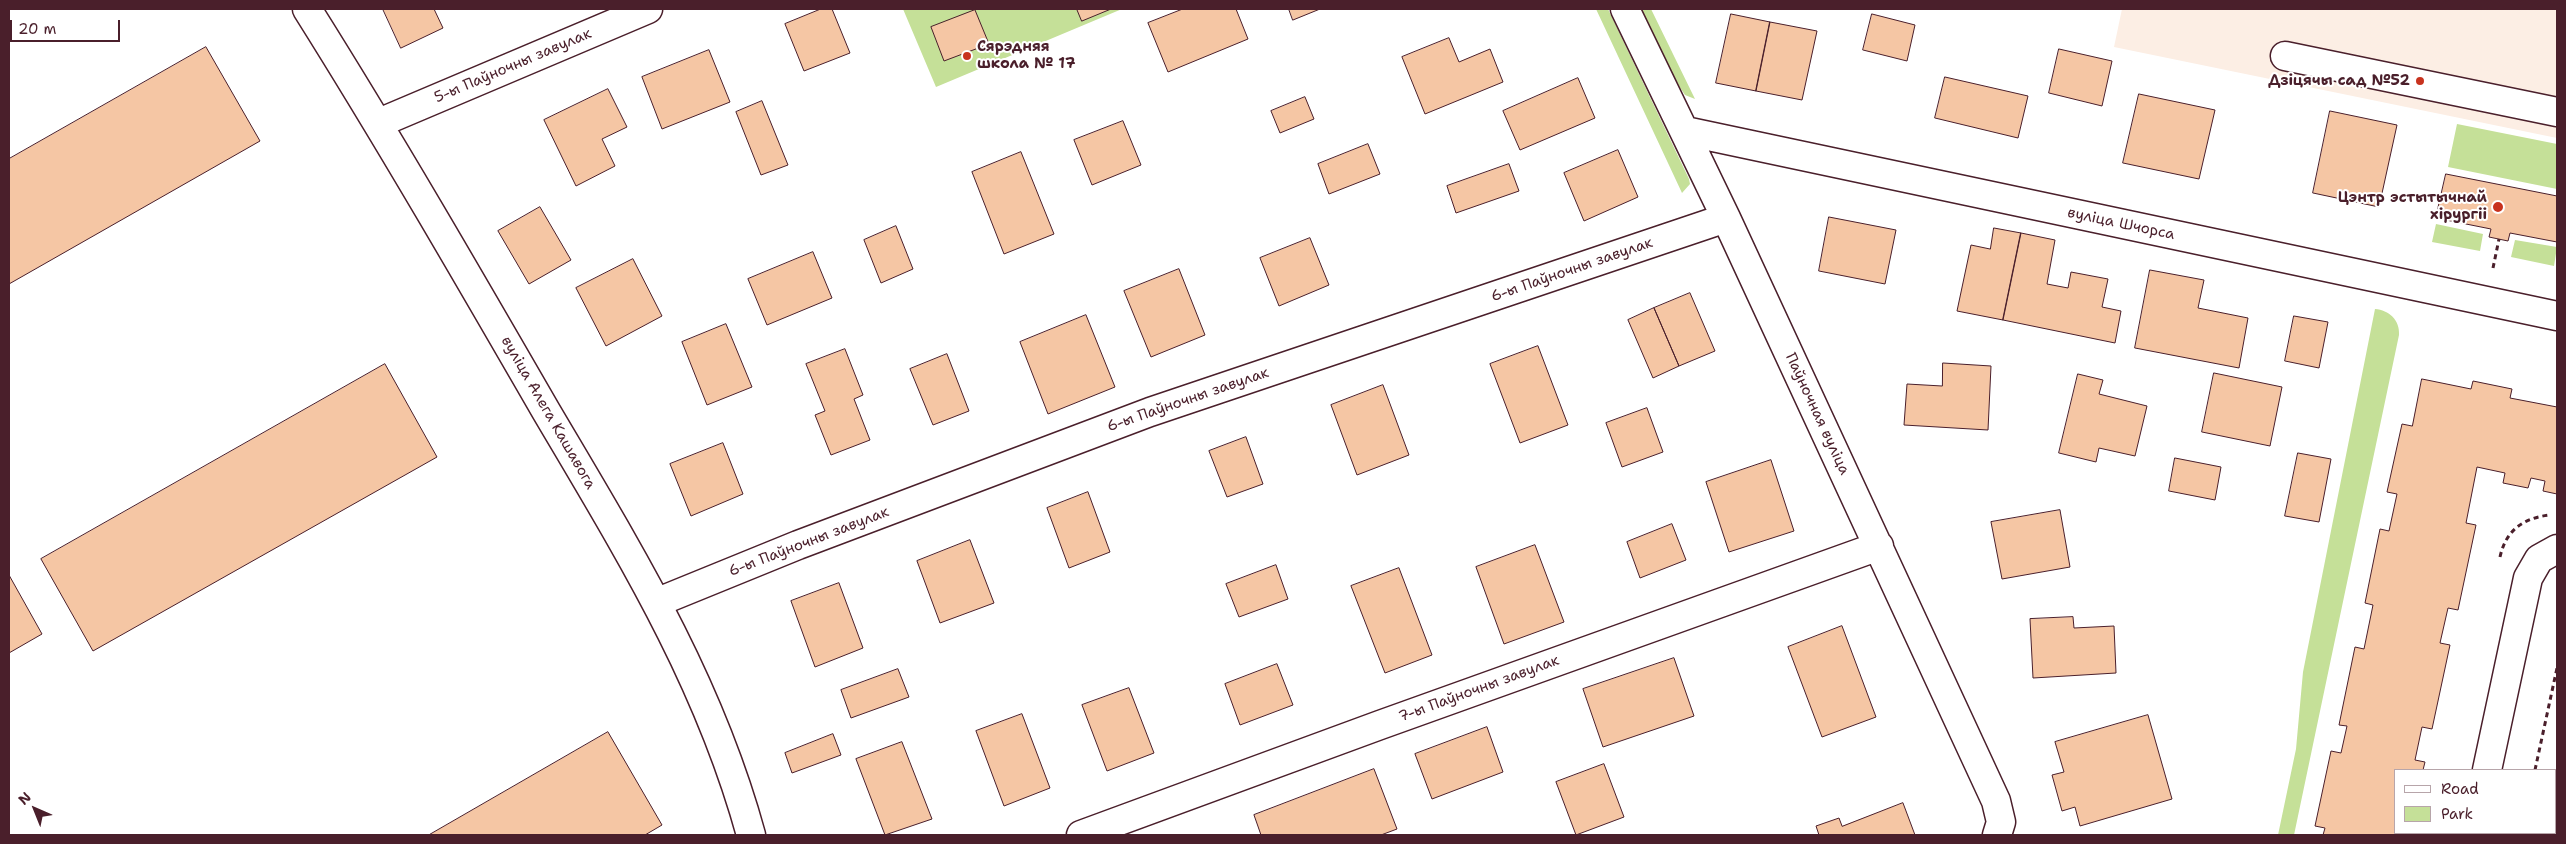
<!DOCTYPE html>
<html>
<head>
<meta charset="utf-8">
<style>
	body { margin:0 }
	#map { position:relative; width:2566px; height:844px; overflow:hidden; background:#fff; font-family:"Shantell Sans",sans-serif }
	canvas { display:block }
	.frame { position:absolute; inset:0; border:10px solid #4a1f2b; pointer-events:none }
	.legend { position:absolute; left:2394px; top:769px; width:162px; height:65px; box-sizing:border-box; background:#fff; border:1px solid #b7a5aa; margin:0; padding:6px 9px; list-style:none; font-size:15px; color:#4a1f2b }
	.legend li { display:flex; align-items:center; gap:10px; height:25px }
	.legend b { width:25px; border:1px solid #b7a5aa }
	.north { position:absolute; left:10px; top:784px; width:50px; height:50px; -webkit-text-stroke:4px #fff; paint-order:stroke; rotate:316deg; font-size:14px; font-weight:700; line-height:20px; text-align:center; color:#4a1f2b }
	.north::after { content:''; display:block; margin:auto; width:18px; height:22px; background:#4a1f2b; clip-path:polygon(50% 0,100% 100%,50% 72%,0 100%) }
	.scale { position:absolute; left:10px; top:20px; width:110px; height:22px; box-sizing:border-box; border:2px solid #4a1f2b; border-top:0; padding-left:6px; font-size:15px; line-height:18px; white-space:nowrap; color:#4a1f2b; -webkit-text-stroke:4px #fff; paint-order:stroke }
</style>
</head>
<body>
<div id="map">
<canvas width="2566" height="844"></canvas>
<div class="frame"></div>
<ul class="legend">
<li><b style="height:6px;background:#fff"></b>Road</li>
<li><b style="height:14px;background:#c5e098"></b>Park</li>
</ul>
<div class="north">N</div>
<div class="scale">20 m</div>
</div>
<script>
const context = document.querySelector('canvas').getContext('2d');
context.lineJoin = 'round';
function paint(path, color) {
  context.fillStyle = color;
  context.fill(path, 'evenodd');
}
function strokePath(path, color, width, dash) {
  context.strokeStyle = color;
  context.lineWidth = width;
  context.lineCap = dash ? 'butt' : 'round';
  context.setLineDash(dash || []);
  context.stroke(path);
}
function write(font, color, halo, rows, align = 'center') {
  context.font = font + ' "Shantell Sans",sans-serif';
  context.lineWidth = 4;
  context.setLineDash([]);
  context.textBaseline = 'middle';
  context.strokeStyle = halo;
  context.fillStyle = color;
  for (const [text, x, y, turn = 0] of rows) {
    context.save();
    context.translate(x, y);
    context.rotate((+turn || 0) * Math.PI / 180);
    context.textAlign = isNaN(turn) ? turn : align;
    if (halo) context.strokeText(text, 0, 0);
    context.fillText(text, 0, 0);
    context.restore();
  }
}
paint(new Path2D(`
	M2122 9H2557V138L2114 47Z`), '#fceee4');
paint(new Path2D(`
	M903 9H1122L936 87Z
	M1596 9H1608L1689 179 1690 184 1682 193Z
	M1640 9H1651L1695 99 1685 95 1679 86Z
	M2457 124 2557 144V189L2448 167Z
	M2436 224 2483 234 2480 251 2432 242Z
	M2515 240 2557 247 2554 266 2511 257Z
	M2375 309C2389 310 2400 320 2399 335L2294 835H2278L2296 749 2303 672Z`), '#c5e098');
const building = new Path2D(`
	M383 9H434L443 28 401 48Z
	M821 9H832L850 53 804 71 785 24Z
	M1077 9H1111L1082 21Z
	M1183 9H1236L1248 39 1168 72 1148 23Z
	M1289 9H1320L1293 20Z
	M975 10 989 44 944 61 931 27Z
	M1731 14 1770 22 1756 91 1716 83Z
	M1872 14 1915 25 1907 61 1863 50Z
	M1770 22 1817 31 1802 100 1756 91Z
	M1449 38 1459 62 1490 49 1503 82 1425 114 1402 57Z
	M206 47 260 141 9 284V159Z
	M2059 49 2112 61 2102 106 2049 93Z
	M709 50 730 102 662 129 642 77Z
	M1945 77 2028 96 2018 138 1935 118Z
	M1578 78 1595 118 1520 150 1503 111Z
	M608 89 627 127 602 139 615 166 576 186 544 120Z
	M2139 94 2215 110 2199 179 2123 163Z
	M1305 97 1314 119 1280 133 1271 111Z
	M762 101 788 165 761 175 736 112Z
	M2330 111 2397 125 2379 207 2313 193Z
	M1123 121 1141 165 1092 185 1074 140Z
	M1368 144 1380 174 1329 194 1318 164Z
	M1618 150 1638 197 1584 221 1564 173Z
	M1021 152 1054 234 1004 254 972 172Z
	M1509 164 1519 191 1456 213 1447 186Z
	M2446 174 2557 196V242L2510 233 2508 241 2489 237 2491 229 2436 218Z
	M540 207 571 260 529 284 498 231Z
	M1829 217 1896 230 1885 284 1819 271Z
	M896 226 913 269 881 283 864 240Z
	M1994 228 2021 233 2003 320 1957 311 1971 245 1990 249Z
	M2021 233 2055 240 2047 284 2068 288 2071 272 2108 279 2102 307 2121 311 2115 343 2003 320Z
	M1310 238 1329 285 1279 306 1260 258Z
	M813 252 832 298 767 325 748 279Z
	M633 259 662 316 606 346 576 288Z
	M1179 269 1205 335 1151 357 1124 291Z
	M2150 270 2204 280 2198 308 2248 318 2239 368 2135 348Z
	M1690 293 1715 351 1679 366 1654 308Z
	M1654 308 1679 366 1653 378 1628 320Z
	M1086 315 1115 387 1048 414 1020 342Z
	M2294 316 2328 322 2319 368 2285 361Z
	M726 324 752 387 707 405 682 342Z
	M1538 346 1568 425 1520 443 1490 364Z
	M845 349 863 395 854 399 870 440 831 455 815 415 825 411 806 364Z
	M947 354 969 411 933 425 910 369Z
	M1943 363 1991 366 1988 430 1904 425 1907 384 1942 386Z
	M385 364 437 457 93 651 41 559Z
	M2214 373 2282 387 2270 446 2202 432Z
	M2078 374 2103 380 2099 394 2147 406 2135 456 2099 448 2096 462 2059 453Z
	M2422 379 2471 389 2473 381 2512 389 2510 398 2557 407V494L2543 491 2545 481 2531 478 2528 488 2503 483 2505 473 2477 467 2466 523 2476 525 2458 610 2448 608 2440 643 2450 645 2432 729 2422 727 2415 760 2425 762 2423 770H2395V833H2410V835H2323L2325 828 2315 826 2331 751 2341 753 2347 726 2339 725 2355 647 2364 649 2373 605 2365 603 2380 529 2389 531 2397 494 2387 492 2402 424 2412 426Z
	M1383 385 1409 455 1357 475 1331 405Z
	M1647 408 1663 452 1622 467 1606 423Z
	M1246 437 1263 484 1227 497 1209 451Z
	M723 443 743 494 691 516 670 464Z
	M2298 453 2331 459 2319 522 2285 516Z
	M2175 458 2221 467 2215 500 2169 491Z
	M1771 460 1794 531 1729 552 1706 482Z
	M1088 492 1110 552 1069 568 1047 508Z
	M2060 510 2070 567 2002 579 1991 522Z
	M1672 524 1686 560 1640 578 1627 542Z
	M970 540 994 603 940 623 917 561Z
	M1535 545 1564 622 1504 644 1476 567Z
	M1276 565 1288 599 1239 617 1226 584Z
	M1399 568 1432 655 1385 673 1351 586Z
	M9 575 42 634 9 653Z
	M839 583 863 648 815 667 791 601Z
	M2073 617 2074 628 2114 626 2116 673 2033 678 2030 619Z
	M1842 626 1876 717 1822 737 1788 647Z
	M1674 658 1694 716 1603 747 1583 689Z
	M1277 664 1293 705 1240 725 1225 684Z
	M898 669 909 697 851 718 841 690Z
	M1129 688 1154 753 1107 771 1082 705Z
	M1022 714 1050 788 1004 806 976 731Z
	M2148 715 2172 799 2080 826 2075 807 2062 811 2052 775 2064 772 2055 742Z
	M1487 727 1503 772 1432 799 1415 754Z
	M608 732 662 825 645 835H429Z
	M833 734 841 755 792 773 785 753Z
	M902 742 932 819 885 835 856 759Z
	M1604 764 1624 817 1576 835 1556 782Z
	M1374 769 1397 829 1381 835H1261L1254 815Z
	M1903 803 1915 835H1819L1816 826 1839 818 1842 826Z`);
paint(building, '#f5c6a4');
strokePath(building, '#4a1f2b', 1);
const minor = new Path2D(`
	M307 9C390 141 468 276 546 411 628 550 708 678 751 835
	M1625 9 1726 218 1996 801 2001 822 1997 835
	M2285 56 2557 112
	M379 123 648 9
	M1685 131 2557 316
	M658 602 798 545 1150 412 1726 218
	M2487 770 2528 578 2539 559 2557 549
	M1081 835 1380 725 1879 546
	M2473 835 2474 833`);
strokePath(minor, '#4a1f2b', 31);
strokePath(new Path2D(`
	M2493 268 2499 239
	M2500 557C2506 530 2523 518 2550 515
	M2535 770 2557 668
	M2521 835 2522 833`), '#4a1f2b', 3, [5, 4]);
strokePath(minor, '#fff', 28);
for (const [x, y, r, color] of [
	[967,56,5,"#c8321e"],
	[2420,81,5,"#c8321e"],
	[2498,207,6,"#c8321e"]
]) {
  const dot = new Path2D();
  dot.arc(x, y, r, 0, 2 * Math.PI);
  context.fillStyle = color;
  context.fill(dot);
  strokePath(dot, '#fff', 2);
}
write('bold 15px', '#4a1f2b', '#fff', [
	["Сярэдняя",977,47,"left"],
	["школа № 17",977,64,"left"],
	["Дзіцячы сад №52",2410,81],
	["Цэнтр эстытычнай",2487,198],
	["хірургіі",2487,215]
], 'right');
write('15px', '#4a1f2b', '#fff', [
	["5-ы Паўночны завулак",513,66,-23],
	["вуліца Шчорса",2121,224,12],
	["6-ы Паўночны завулак",1572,270,-19],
	["6-ы Паўночны завулак",1188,400,-19],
	["вуліца Алега Кашавога",548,413,60],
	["Паўночная вуліца",1817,414,65],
	["6-ы Паўночны завулак",809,542,-21],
	["7-ы Паўночны завулак",1479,689,-20]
]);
</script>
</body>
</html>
